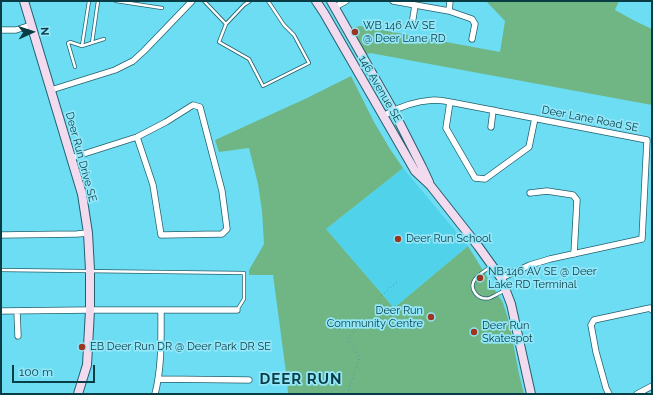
<!DOCTYPE html>
<html>
<head>
<meta charset="utf-8">
<style>
	body { margin:0 }
	#map { position:relative; width:653px; height:395px; overflow:hidden; background:#6dddf4; font-family:Raleway,sans-serif }
	canvas { display:block }
	.frame { position:absolute; inset:0; border:2px solid #093d46; pointer-events:none }
	.north { position:absolute; left:12px; top:12px; width:40px; height:40px; -webkit-text-stroke:3px #93e7f9; paint-order:stroke; rotate:87deg; font-size:11px; font-weight:700; line-height:16px; text-align:center; color:#093d46 }
	.north::after { content:''; display:block; margin:auto; width:14px; height:18px; background:#093d46; clip-path:polygon(50% 0,100% 100%,50% 72%,0 100%) }
	.scale { position:absolute; left:12px; top:365px; width:83px; height:18px; box-sizing:border-box; border:2px solid #093d46; border-top:0; padding-left:5px; font-size:12px; line-height:14px; white-space:nowrap; color:#093d46; -webkit-text-stroke:3px #93e7f9; paint-order:stroke }
</style>
</head>
<body>
<div id="map">
<canvas width="653" height="395"></canvas>
<div class="frame"></div>
<div class="north">N</div>
<div class="scale">100 m</div>
</div>
<script>
const context = document.querySelector('canvas').getContext('2d');
context.lineJoin = 'round';
function paint(path, color) {
  context.fillStyle = color;
  context.fill(path, 'evenodd');
}
function strokePath(path, color, width, dash) {
  context.strokeStyle = color;
  context.lineWidth = width;
  context.lineCap = dash ? 'butt' : 'round';
  context.setLineDash(dash || []);
  context.stroke(path);
}
function write(font, color, halo, rows, align = 'center') {
  context.font = font + ' Raleway,sans-serif';
  context.lineWidth = 3.5;
  context.setLineDash([]);
  context.textBaseline = 'middle';
  context.strokeStyle = halo;
  context.fillStyle = color;
  for (const [text, x, y, turn = 0] of rows) {
    context.save();
    context.translate(x, y);
    context.rotate((+turn || 0) * Math.PI / 180);
    context.textAlign = isNaN(turn) ? turn : align;
    if (halo) context.strokeText(text, 0, 0);
    context.fillText(text, 0, 0);
    context.restore();
  }
}
paint(new Path2D(`
	M403 168 468 246 394 308 326 229Z`), '#51d2eb');
paint(new Path2D(`
	M486 1H619L615 10 635 21 652 29V105L370 53 366 55 351 28 360 26 500 52 505 21Z
	M351 76 374 122 390 149 403 168 326 229 394 308 468 246 503 303 509 322 519 374 524 394H288L287 380 273 275H249V270L264 244 262 211 258 184 249 148 219 152 215 140 307 98Z`), '#70b685');
const lane = new Path2D(`
	M116 1 162 8
	M204 1 226 24
	M250 1 244 5 226 24 219 42 249 59 263 86 309 63 294 35 284 25 268 1
	M92 43 98 1
	M82 46 89 1
	M75 67 68 43 70 42 82 46 104 39
	M490 267C485 271 479 274 475 279 468 289 478 301 490 298 494 296 499 293 504 291
	M1 270 244 273V299L237 310`);
const street = new Path2D(`
	M393 1 449 11 472 19 475 24 472 39
	M335 7 346 1
	M449 11 450 1
	M412 25 415 5
	M1 30H16L31 25
	M51 90 115 70 133 61 144 51 192 1
	M450 102 446 128 475 178 485 179 529 147 535 118
	M383 116C398 107 417 101 434 100 439 100 445 101 450 102L647 140 642 239 550 259 530 265 501 278
	M491 127 493 110
	M71 158 137 137 166 122 193 105 200 107 222 191 227 229 222 234 161 235 153 185 137 137
	M530 193 547 191 573 195 577 200 574 254
	M1 235 77 234 88 233
	M161 310H237
	M1 311 90 310H161C161 338 162 367 155 394
	M17 311 18 336
	M158 379 249 380
	M609 394 606 388 596 352 591 325 594 320 650 308 652 310
	M637 394 652 386`);
const secondary = new Path2D(`
	M24 1 82 194 88 233 90 270V310L87 365 78 394
	M316 1 324 13 415 171 430 185 478 246 501 278 511 304 531 394
	M331 1 393 110 422 167 429 182`);
strokePath(lane, '#24606c', 4);
strokePath(street, '#24606c', 7);
strokePath(secondary, '#24606c', 10);
strokePath(new Path2D(`
	M347 394 359 359V357L348 339 349 336 372 316 381 296 399 280`), '#4197a8', 1, [1, 3]);
strokePath(lane, '#fff', 2.5);
strokePath(street, '#fff', 5.5);
strokePath(secondary, '#f3dbef', 8);
for (const [x, y, r, color] of [
	[355,32,4,"#9e3520"],
	[398,239,4,"#9e3520"],
	[480,278,4,"#9e3520"],
	[431,317,4,"#9e3520"],
	[474,332,4,"#9e3520"],
	[82,347,4,"#9e3520"]
]) {
  const dot = new Path2D();
  dot.arc(x, y, r, 0, 2 * Math.PI);
  context.fillStyle = color;
  context.fill(dot);
  strokePath(dot, '#93e7f9', 1.5);
}
write('11px', '#093d46', '#93e7f9', [
	["WB 146 AV SE",363,26],
	["@ Deer Lane RD",363,39],
	["Deer Run School",406,239],
	["NB 146 AV SE @ Deer",488,272],
	["Lake RD Terminal",488,285],
	["Deer Run",423,311,"right"],
	["Community Centre",423,324,"right"],
	["Deer Run",482,326],
	["Skatespot",482,339],
	["EB Deer Run DR @ Deer Park DR SE",90,347]
], 'left');
write('11px', '#093d46', '#93e7f9', [
	["146 Avenue SE",380,89,60],
	["Deer Lane Road SE",590,119,11],
	["Deer Run Drive SE",81,157,75]
]);
context.letterSpacing = '1px';
write('bold 15px', '#093d46', '#93e7f9', [
	["DEER RUN",301,379]
]);
context.letterSpacing = '0px';
</script>
</body>
</html>
